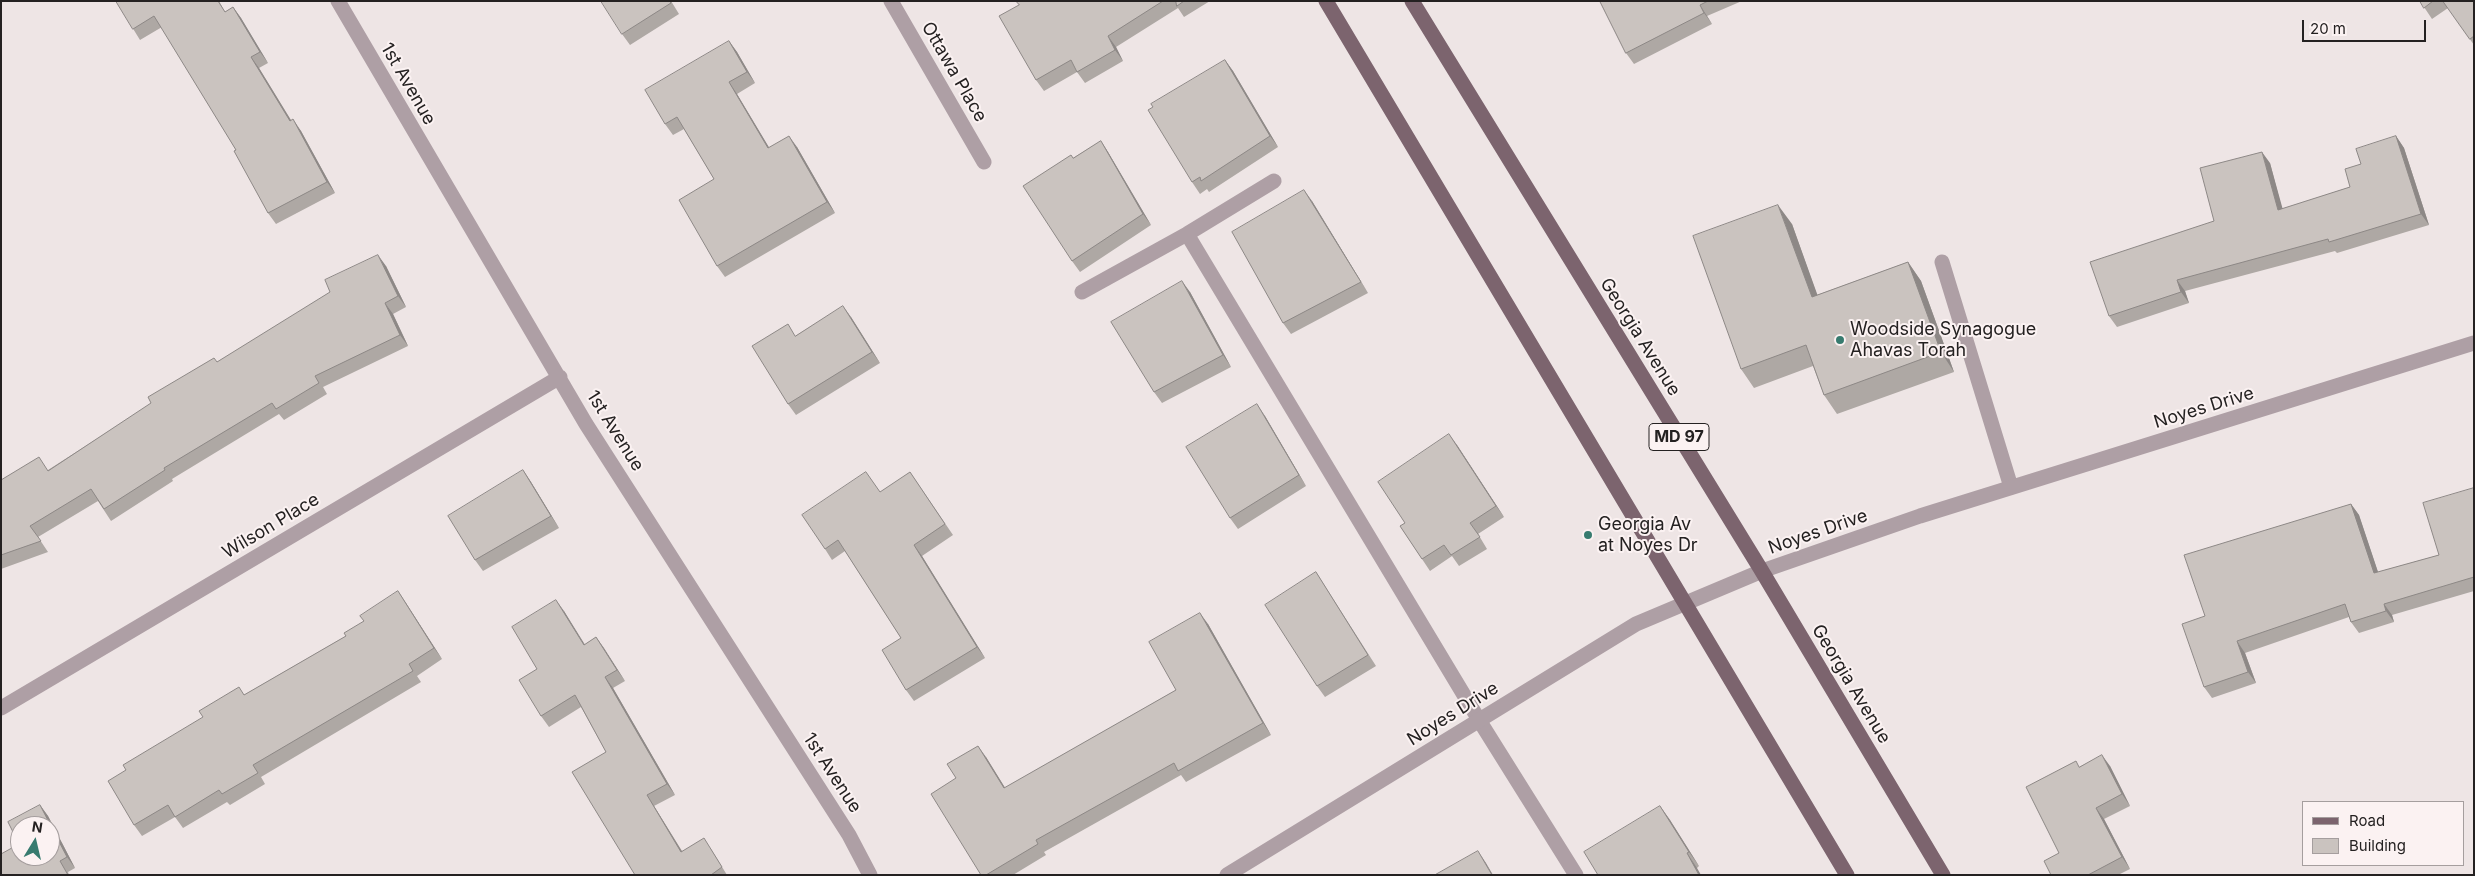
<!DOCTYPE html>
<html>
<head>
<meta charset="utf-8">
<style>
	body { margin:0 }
	#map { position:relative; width:2475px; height:876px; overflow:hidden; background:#eee5e5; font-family:Inter,sans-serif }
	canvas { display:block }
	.frame { position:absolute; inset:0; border:2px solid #242121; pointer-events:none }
	.legend { position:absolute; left:2302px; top:801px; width:162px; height:65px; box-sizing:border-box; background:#fbf2f2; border:1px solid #a59e9e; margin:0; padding:6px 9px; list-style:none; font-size:15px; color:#242121 }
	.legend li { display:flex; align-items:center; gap:10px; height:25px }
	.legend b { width:25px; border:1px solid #a59e9e }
	.north { position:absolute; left:10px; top:816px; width:50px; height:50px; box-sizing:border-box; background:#fbf2f2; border:1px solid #a59e9e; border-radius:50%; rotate:9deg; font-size:14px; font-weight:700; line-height:20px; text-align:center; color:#242121 }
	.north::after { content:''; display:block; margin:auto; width:18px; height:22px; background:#377b6f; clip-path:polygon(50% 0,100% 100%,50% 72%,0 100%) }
	.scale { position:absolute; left:2302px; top:20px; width:124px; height:22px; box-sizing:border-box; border:2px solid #242121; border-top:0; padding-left:6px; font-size:15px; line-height:18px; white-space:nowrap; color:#242121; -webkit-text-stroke:4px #fbf2f2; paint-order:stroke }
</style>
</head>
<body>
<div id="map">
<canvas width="2475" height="876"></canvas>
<div class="frame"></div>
<ul class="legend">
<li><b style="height:6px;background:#7c646e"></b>Road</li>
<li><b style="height:14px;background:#cac3bf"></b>Building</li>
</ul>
<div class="north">N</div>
<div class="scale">20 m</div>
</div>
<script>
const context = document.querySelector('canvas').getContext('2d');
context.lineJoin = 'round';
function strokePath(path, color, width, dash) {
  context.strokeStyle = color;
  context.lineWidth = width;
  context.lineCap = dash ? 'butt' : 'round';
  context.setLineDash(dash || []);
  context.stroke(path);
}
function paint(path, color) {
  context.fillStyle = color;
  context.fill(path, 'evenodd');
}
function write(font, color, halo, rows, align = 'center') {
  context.font = font + ' Inter,sans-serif';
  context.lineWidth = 4;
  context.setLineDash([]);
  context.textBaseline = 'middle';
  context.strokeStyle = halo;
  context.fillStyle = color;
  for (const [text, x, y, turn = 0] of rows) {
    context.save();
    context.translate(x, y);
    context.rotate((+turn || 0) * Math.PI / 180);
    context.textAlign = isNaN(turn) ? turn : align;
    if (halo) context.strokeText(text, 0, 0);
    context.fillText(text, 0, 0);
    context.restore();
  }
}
strokePath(new Path2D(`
	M1187 234 1479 720 1576 875
	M1942 262 2011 487
	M1082 292 1187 234 1274 181`), '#ae9fa5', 15);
strokePath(new Path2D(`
	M338 1 586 424 849 835 870 875
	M891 1 984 162
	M1 708 560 377
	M1227 875 1636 624 1762 571 1920 516 2474 343`), '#ae9fa5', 15);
strokePath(new Path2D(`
	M1326 1 1847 875
	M1412 1 1760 568 1943 875`), '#7c646e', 15);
paint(new Path2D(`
	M116 1H219L225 12 233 7 241 18 268 63 259 68 291 120 301 131 335 193 276 224 268 213 236 150 162 27 140 40Z
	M671 1 679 14 630 45 622 34Z
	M1016 1H1210L1184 17 1178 8 1116 47 1123 61 1085 83 1077 72 1044 91 1036 80 1019 5Z
	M1600 1H1742L1707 16 1712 24 1634 64 1626 53Z
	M2420 1H2474V45L2448 8 2432 19Z
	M729 41 737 52 755 83 737 94 769 148 797 147 835 213 725 277 717 266 714 179 684 129 673 135 665 124Z
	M1225 60 1233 71 1278 147 1209 192 1207 189 1200 194 1192 182Z
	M2396 136 2404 148 2429 225 2337 253 2335 251 2185 291 2189 303 2117 327 2109 316 2214 221 2270 163 2282 209 2350 187 2361 164Z
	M1101 141 1108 152 1151 225 1080 272 1072 261 1073 158Z
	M1312 201 1368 293 1291 334 1283 323Z
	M1792 224 1817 295 1908 262 1921 281 1954 372 1837 414 1824 395 1813 366 1754 388 1741 369Z
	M386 266 406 307 393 314 408 346 323 387 327 394 284 420 279 414 172 479 173 481 111 521 98 501 38 537 48 552 1 569V480L48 470 217 362Z
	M1190 292 1231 367 1162 403 1154 392Z
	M851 317 880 363 796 415 788 404Z
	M1265 416 1306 486 1238 529 1230 518Z
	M1457 445 1504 517 1478 534 1487 549 1459 566 1452 556 1430 571 1400 526 1405 523Z
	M523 470 531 482 559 528 483 571 475 560Z
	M910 472 953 535 922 556 985 658 914 701 906 690 901 638 845 551 832 560 825 549Z
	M2474 488V591L2392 615 2394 622 2359 633 2351 622 2349 617 2245 653 2256 683 2212 698 2204 687 2205 616 2351 504 2359 515 2378 572 2439 555Z
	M1316 572 1376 666 1325 697 1317 686Z
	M398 591 442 659 417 676 421 682 261 777 265 784 230 805 227 802 183 828 175 817 142 836 134 825 244 695 346 636 364 621Z
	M564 611 584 645 596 637 625 681 613 688 675 795 654 806 682 851 711 849 727 875H635L606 752 581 707 549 727 541 716 537 669Z
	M1208 624 1271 735 1186 782 1181 775 1044 852 1046 855 1013 875H981L956 778 986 757 1005 788 1176 690Z
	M2110 766 2130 806 2104 819 2130 869 2118 875H2051L2059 853 2080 767Z
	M40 805 48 816 75 868 68 872 69 875H1L19 844Z
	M1660 806 1670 820 1699 866 1697 868 1598 875Z`), '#aea8a4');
paint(new Path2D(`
	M1700 5 1707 16 1712 24 1704 13Z
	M233 7 241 18 268 63 260 52Z
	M1108 36 1116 47 1123 61 1115 50Z
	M729 41 737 52 755 83 747 72Z
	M251 57 259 68 298 132 290 121Z
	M1225 60 1233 71 1278 147 1270 136Z
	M729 82 737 94 776 159 768 148Z
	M293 119 301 131 335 193 327 182Z
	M789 136 797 147 835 213 827 202Z
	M2396 136 2404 148 2429 225 2421 214Z
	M1101 141 1108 152 1151 225 1143 214Z
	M2262 152 2270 163 2286 221 2278 210Z
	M1304 190 1312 201 1368 293 1361 282Z
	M1778 205 1792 224 1825 316 1812 297Z
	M378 255 386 266 406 307 398 296Z
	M1908 262 1921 281 1954 372 1941 352Z
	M2177 280 2185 291 2189 303 2181 292Z
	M1182 281 1190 292 1231 367 1223 355Z
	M385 303 393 314 408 346 400 335Z
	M843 306 851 317 880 363 872 352Z
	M1257 404 1265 416 1306 486 1299 475Z
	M1449 434 1457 445 1504 517 1496 506Z
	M523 470 531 482 559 528 551 516Z
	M2351 504 2359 515 2382 584 2374 573Z
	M914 545 922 556 985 658 977 647Z
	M398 591 406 603 442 659 434 648Z
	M556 600 564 611 592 656 584 645Z
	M2384 604 2392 615 2394 622 2386 611Z
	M1200 613 1208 624 1271 735 1263 723Z
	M596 637 604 648 625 681 617 670Z
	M2237 641 2245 653 2256 683 2248 672Z
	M605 677 613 688 675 795 667 784Z
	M978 746 986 757 1012 799 1004 788Z
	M2102 755 2110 766 2130 806 2122 794Z
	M647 795 654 806 689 863 681 852Z
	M40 805 48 816 75 868 67 857Z
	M1660 806 1670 820 1699 866 1689 852Z
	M2096 808 2104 819 2130 869 2122 857Z
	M1478 851 1486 863 1493 875H1492Z
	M1687 853 1697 868 1701 875H1699Z`), '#8d8886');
const building = new Path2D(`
	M116 1H218L225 12 233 7 260 52 251 57 290 121 293 119 327 182 268 213 234 151 236 150 154 16 133 29Z
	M601 1H670L671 3 622 34Z
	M1016 1H1163L1108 36 1115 50 1077 72 1071 60 1036 80 999 16 1019 5Z
	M1176 1H1184L1177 6Z
	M1600 1H1708L1700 5 1704 13 1626 53Z
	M2420 1H2433L2424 8Z
	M2443 1H2474V36L2470 39Z
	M729 41 747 72 729 82 768 148 789 136 827 202 717 266 679 200 714 179 677 117 665 124 645 90Z
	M1225 60 1270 136 1201 181 1200 177 1192 182 1148 110 1153 107 1151 104Z
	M2396 136 2421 214 2329 242 2328 239 2177 280 2181 292 2109 316 2090 262 2214 221 2200 168 2262 152 2278 210 2350 187 2345 169 2361 164 2356 149Z
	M1101 141 1143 214 1072 261 1023 186 1071 155 1073 158Z
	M1304 190 1361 282 1283 323 1232 232Z
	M1778 205 1812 297 1908 262 1941 352 1824 395 1806 345 1741 369 1693 236Z
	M378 255 398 296 385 303 400 335 315 376 319 383 276 409 272 403 164 468 165 470 104 509 91 489 30 526 41 541 1 555V480L39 457 48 471 151 403 148 397 214 358 217 362 330 292 325 280Z
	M1182 281 1223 355 1154 392 1111 322Z
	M843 306 872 352 788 404 752 346 788 324 795 336Z
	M1257 404 1299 475 1230 518 1186 447Z
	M1449 434 1496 506 1470 523 1480 537 1451 555 1444 545 1422 559 1400 526 1405 523 1378 482Z
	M523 470 551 516 475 560 448 516Z
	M866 472 880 492 910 472 945 524 914 545 977 647 906 690 882 650 901 638 838 540 825 549 802 515Z
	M2474 488V577L2384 604 2386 611 2351 622 2345 604 2237 641 2248 672 2204 687 2182 624 2205 616 2184 555 2351 504 2374 573 2439 555 2423 503Z
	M1316 572 1368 655 1317 686 1265 605Z
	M398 591 434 648 409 664 413 671 253 765 258 773 222 794 219 790 175 817 168 805 134 825 108 781 126 770 123 765 203 717 199 711 239 687 244 695 346 636 344 633 364 621 360 616Z
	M556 600 584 645 596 637 617 670 605 677 667 784 647 795 681 852 704 838 722 867 711 875H635L572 772 606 752 575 695 541 716 519 680 537 669 512 627Z
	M1200 613 1263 723 1178 771 1174 763 1036 840 1038 844 986 875H981L931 794 956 778 947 764 978 746 1004 788 1176 690 1149 642Z
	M2102 755 2122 794 2096 808 2122 857 2088 875H2051L2044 861 2059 853 2026 787 2076 761 2079 767Z
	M40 805 67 857 60 861 68 875H1V854L19 844 8 822ZM20 826H50V856H20Z
	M1660 806 1689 852 1687 853 1699 875H1598L1584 852Z
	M1478 851 1492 875H1435Z`);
paint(building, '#cac3bf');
strokePath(building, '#8d8886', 1);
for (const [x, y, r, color] of [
	[1840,340,5,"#377b6f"],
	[1588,535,5,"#377b6f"]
]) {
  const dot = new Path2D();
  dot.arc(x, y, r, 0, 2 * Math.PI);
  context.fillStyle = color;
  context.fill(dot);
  strokePath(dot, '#fbf2f2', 2);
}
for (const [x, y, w] of [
	[1679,437,60]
]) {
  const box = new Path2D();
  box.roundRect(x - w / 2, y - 13.5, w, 27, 4);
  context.fillStyle = '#fbf2f2';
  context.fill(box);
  strokePath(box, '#242121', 1);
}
write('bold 16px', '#242121', null, [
	["MD 97",1679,437]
]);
write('18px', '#242121', '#fbf2f2', [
	["Ottawa Place",954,72,60],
	["1st Avenue",408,84,60],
	["Georgia Avenue",1640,337,58],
	["Noyes Drive",2204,408,-17],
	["1st Avenue",615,431,58],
	["Wilson Place",271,526,-31],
	["Noyes Drive",1818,532,-19],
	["Georgia Avenue",1851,684,59],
	["Noyes Drive",1453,714,-32],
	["1st Avenue",832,773,57]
]);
write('18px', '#242121', '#fbf2f2', [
	["Woodside Synagogue",1850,330],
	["Ahavas Torah",1850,351],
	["Georgia Av",1598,525],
	["at Noyes Dr",1598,546]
], 'left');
</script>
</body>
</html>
